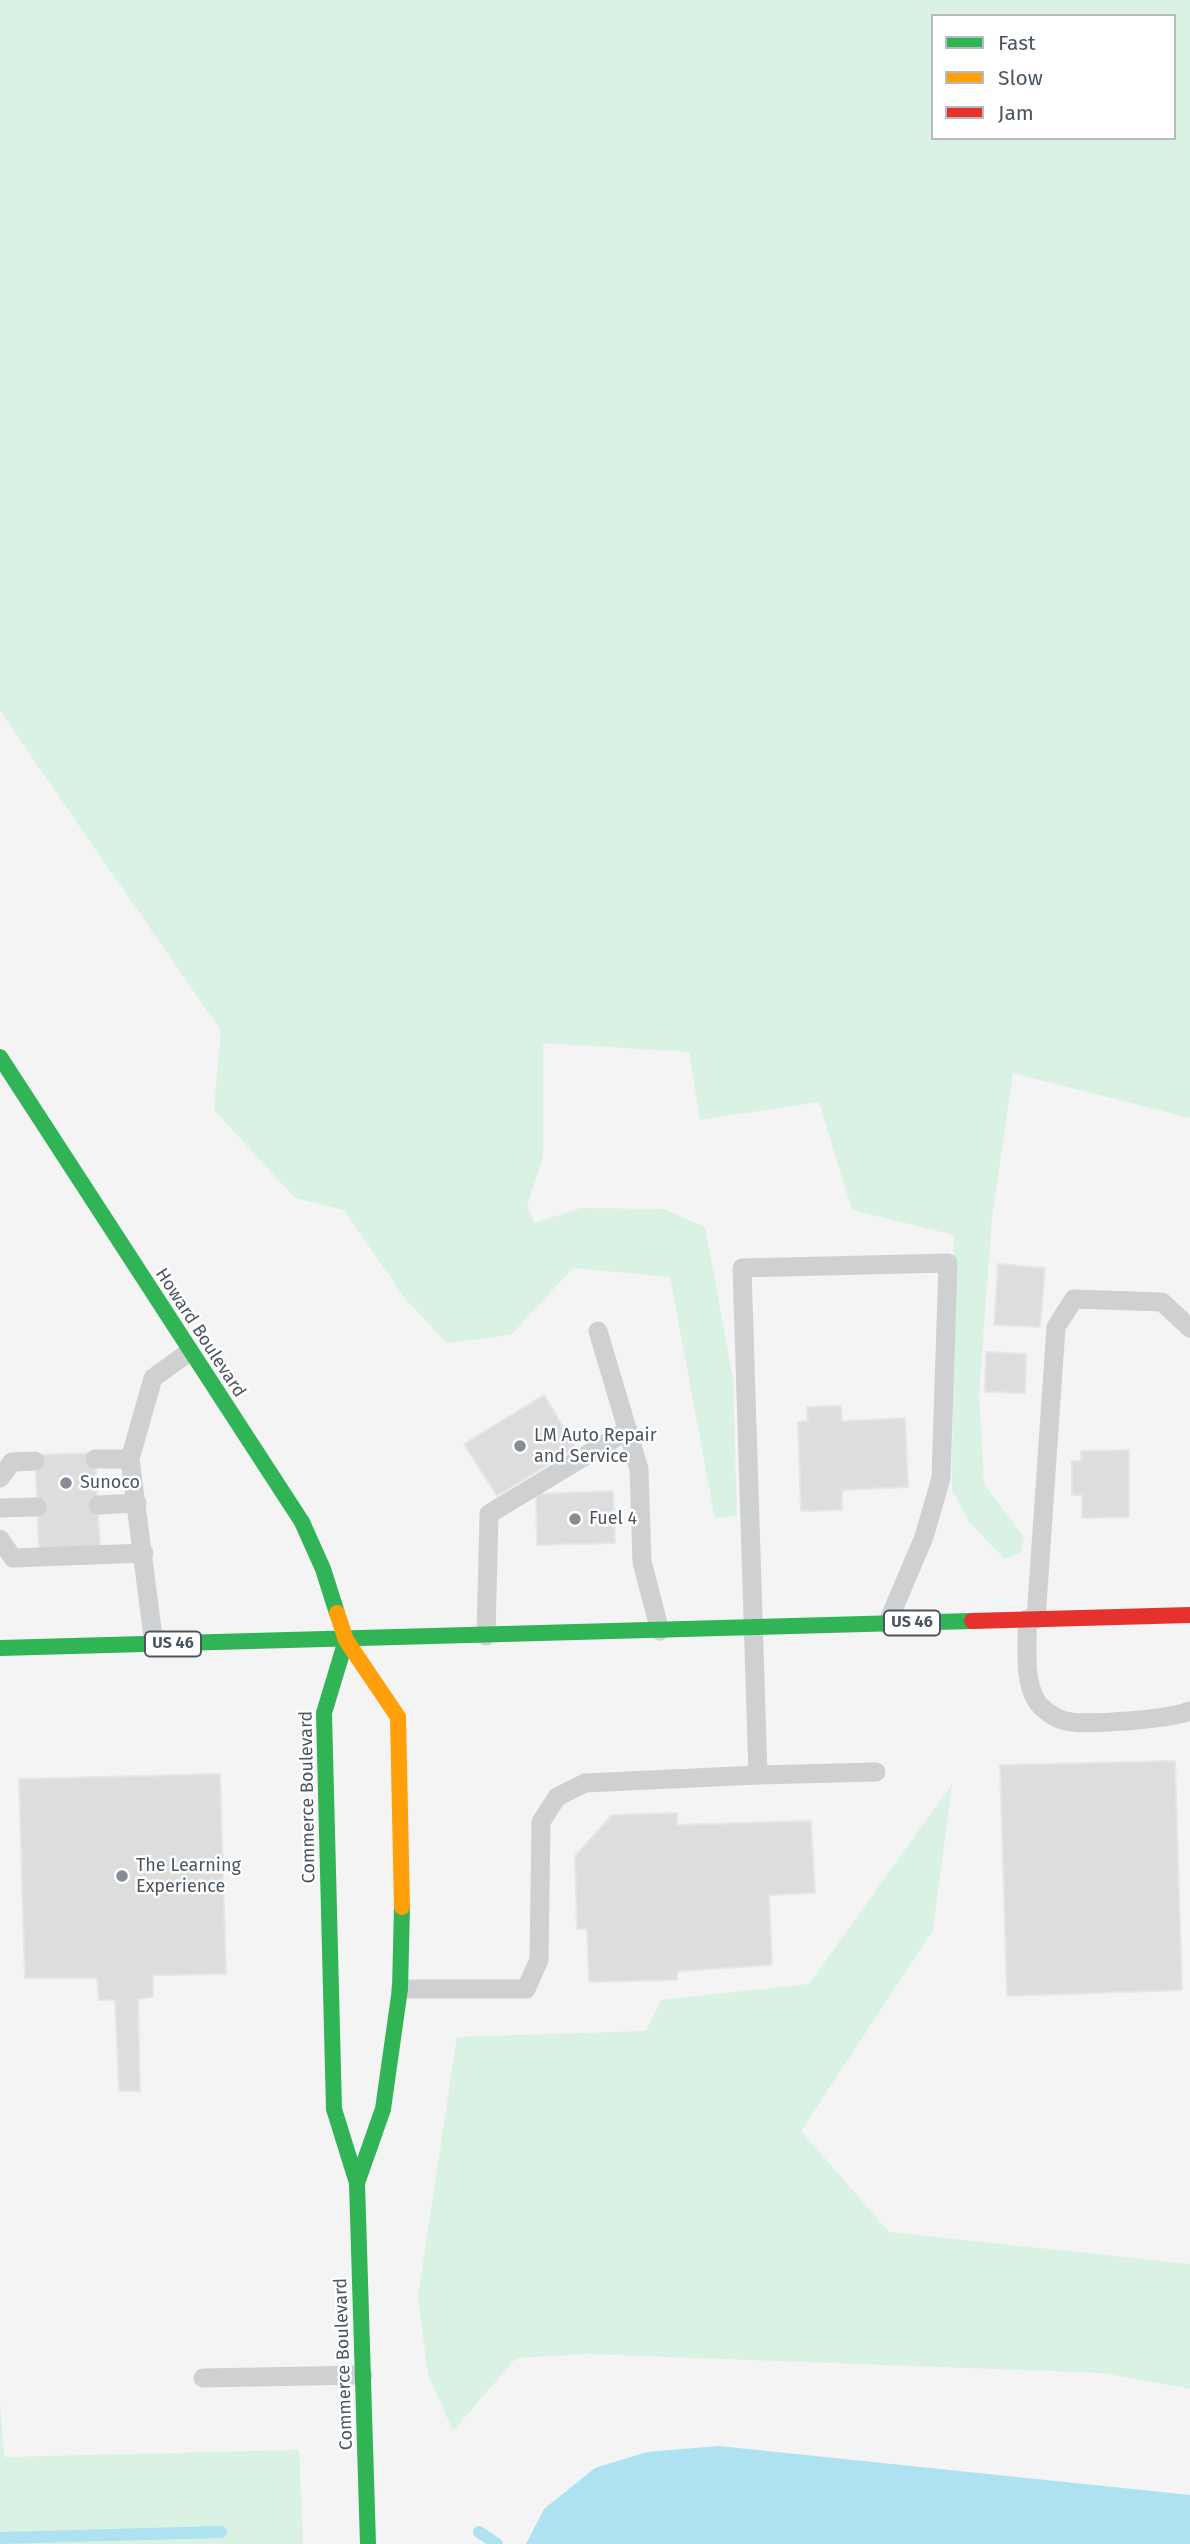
<!DOCTYPE html>
<html>
<head>
<meta charset="utf-8">
<style>
	body { margin:0 }
	#map { position:relative; width:1190px; height:2544px; overflow:hidden; background:#f4f4f4; font-family:"Fira Sans",sans-serif }
	canvas { display:block }
	.legend { position:absolute; left:931px; top:14px; width:245px; height:126px; box-sizing:border-box; background:#fff; border:2px solid #b7bbc0; margin:0; padding:9px 12px; list-style:none; font-size:21px; color:#4a5661 }
	.legend li { display:flex; align-items:center; gap:14px; height:35px }
	.legend b { width:35px; border:2px solid #b7bbc0 }
</style>
</head>
<body>
<div id="map">
<canvas width="1190" height="2544"></canvas>
<ul class="legend">
<li><b style="height:9px;background:#30b455"></b>Fast</li>
<li><b style="height:9px;background:#ff9f0a"></b>Slow</li>
<li><b style="height:9px;background:#e5322d"></b>Jam</li>
</ul>
</div>
<script>
const context = document.querySelector('canvas').getContext('2d');
context.lineJoin = 'round';
function paint(path, color) {
  context.fillStyle = color;
  context.fill(path, 'evenodd');
}
function strokePath(path, color, width, dash) {
  context.strokeStyle = color;
  context.lineWidth = width;
  context.lineCap = dash ? 'butt' : 'round';
  context.setLineDash(dash || []);
  context.stroke(path);
}
function write(font, color, halo, rows, align = 'center') {
  context.font = font + ' "Fira Sans",sans-serif';
  context.lineWidth = 5;
  context.setLineDash([]);
  context.textBaseline = 'middle';
  context.strokeStyle = halo;
  context.fillStyle = color;
  for (const [text, x, y, turn = 0] of rows) {
    context.save();
    context.translate(x, y);
    context.rotate((+turn || 0) * Math.PI / 180);
    context.textAlign = isNaN(turn) ? turn : align;
    if (halo) context.strokeText(text, 0, 0);
    context.fillText(text, 0, 0);
    context.restore();
  }
}
paint(new Path2D(`
	M0 0H1190V1118L1013 1073 992 1218 979 1393 984 1484 1024 1537 1021 1553 1005 1559 969 1522 952 1490 954 1235 852 1210 819 1102 700 1120 689 1052 543 1043V1157L527 1206 534 1223 581 1208 664 1209 705 1227 733 1379 737 1516 715 1518 670 1277 573 1268 511 1335 447 1343 406 1300 344 1210 295 1198 214 1110 221 1031 0 711ZM933 16H1174V138H933Z
	M952 1784 933 1930 801 2131 889 2232 1190 2264V2389L1103 2373 587 2354 516 2358 453 2431 428 2374 418 2297 457 2037 646 2031 661 2000 809 1984Z
	M0 2400 4 2457 299 2450 303 2544H0Z`), '#d9f2e3');
paint(new Path2D(`
	M719 2446 1190 2495V2544H526L544 2509 595 2468 647 2452Z`), '#aee2f0');
strokePath(new Path2D(`
	M479 2532 497 2544
	M0 2538 221 2532`), '#aee2f0', 12);
const building = new Path2D(`
	M998 1264 1045 1268 1040 1327 994 1325Z
	M986 1352 1026 1354 1025 1393 985 1392Z
	M544 1395 576 1448 497 1496 464 1444Z
	M841 1406 842 1421 905 1418 908 1487 842 1490V1510L801 1511 798 1422 808 1421 807 1407Z
	M1129 1450V1517L1082 1518V1495H1072V1461H1081V1451Z
	M95 1453 100 1548 39 1549 35 1455Z
	M613 1491 615 1543 537 1545 536 1494Z
	M1175 1761 1182 1990 1007 1996 1000 1765Z
	M220 1774 226 1974 153 1975V1997L138 1999 140 2091H119L115 2000H99L97 1978H25L19 1779Z
	M677 1813V1825L811 1821 815 1893 769 1895 772 1965 678 1971 677 1980 589 1982 587 1929H577L575 1856 612 1815Z`);
paint(building, '#ddddde');
strokePath(building, '#e5e6e7', 2);
strokePath(new Path2D(`
	M598 1331 639 1469 642 1562 660 1631
	M95 1459H130
	M0 1478 12 1462 35 1461
	M98 1505 137 1503
	M0 1508 37 1507
	M0 1539 13 1558 144 1553
	M1027 1619C1028 1644 1023 1678 1036 1700 1041 1709 1056 1719 1066 1721 1086 1726 1171 1719 1190 1711
	M1036 1619 1056 1327 1074 1299 1162 1302 1190 1328
	M486 1636 489 1514 628 1430
	M154 1644 130 1459 153 1378 189 1352
	M876 1772 758 1775 742 1268 948 1263 941 1478 924 1537 887 1624
	M400 1989H526L539 1960 541 1822 557 1797 585 1783 758 1775
	M203 2378 363 2375`), '#ced0d2', 19);
strokePath(new Path2D(`
	M0 1057 302 1522 323 1569 337 1613
	M346 1640 324 1713 334 2109 357 2183 368 2544
	M0 1648 972 1621
	M357 2183 383 2109 400 1989 402 1907`), '#30b455', 16);
strokePath(new Path2D(`
	M337 1613 346 1640 398 1717 402 1907`), '#ff9f0a', 16);
strokePath(new Path2D(`
	M972 1621 1190 1615`), '#e5322d', 16);
for (const [x, y, r, color] of [
	[520,1446,7,"#868d94"],
	[66,1483,7,"#868d94"],
	[575,1519,7,"#868d94"],
	[122,1876,7,"#868d94"]
]) {
  const dot = new Path2D();
  dot.arc(x, y, r, 0, 2 * Math.PI);
  context.fillStyle = color;
  context.fill(dot);
  strokePath(dot, '#fff', 2.5);
}
for (const [x, y, w] of [
	[912,1623,56],
	[173,1644,56]
]) {
  const box = new Path2D();
  box.roundRect(x - w / 2, y - 12.5, w, 25, 5);
  context.fillStyle = '#fff';
  context.fill(box);
  strokePath(box, '#4a5661', 2);
}
write('bold 16px', '#4a5661', null, [
	["US 46",912,1623],
	["US 46",173,1644]
]);
write('18px', '#4a5661', '#fff', [
	["Howard Boulevard",200,1333,57],
	["Commerce Boulevard",308,1797,-91],
	["Commerce Boulevard",344,2364,-92]
]);
write('18px', '#4a5661', '#fff', [
	["LM Auto Repair",534,1436],
	["and Service",534,1457],
	["Sunoco",80,1483],
	["Fuel 4",589,1519],
	["The Learning",136,1866],
	["Experience",136,1887]
], 'left');
</script>
</body>
</html>
